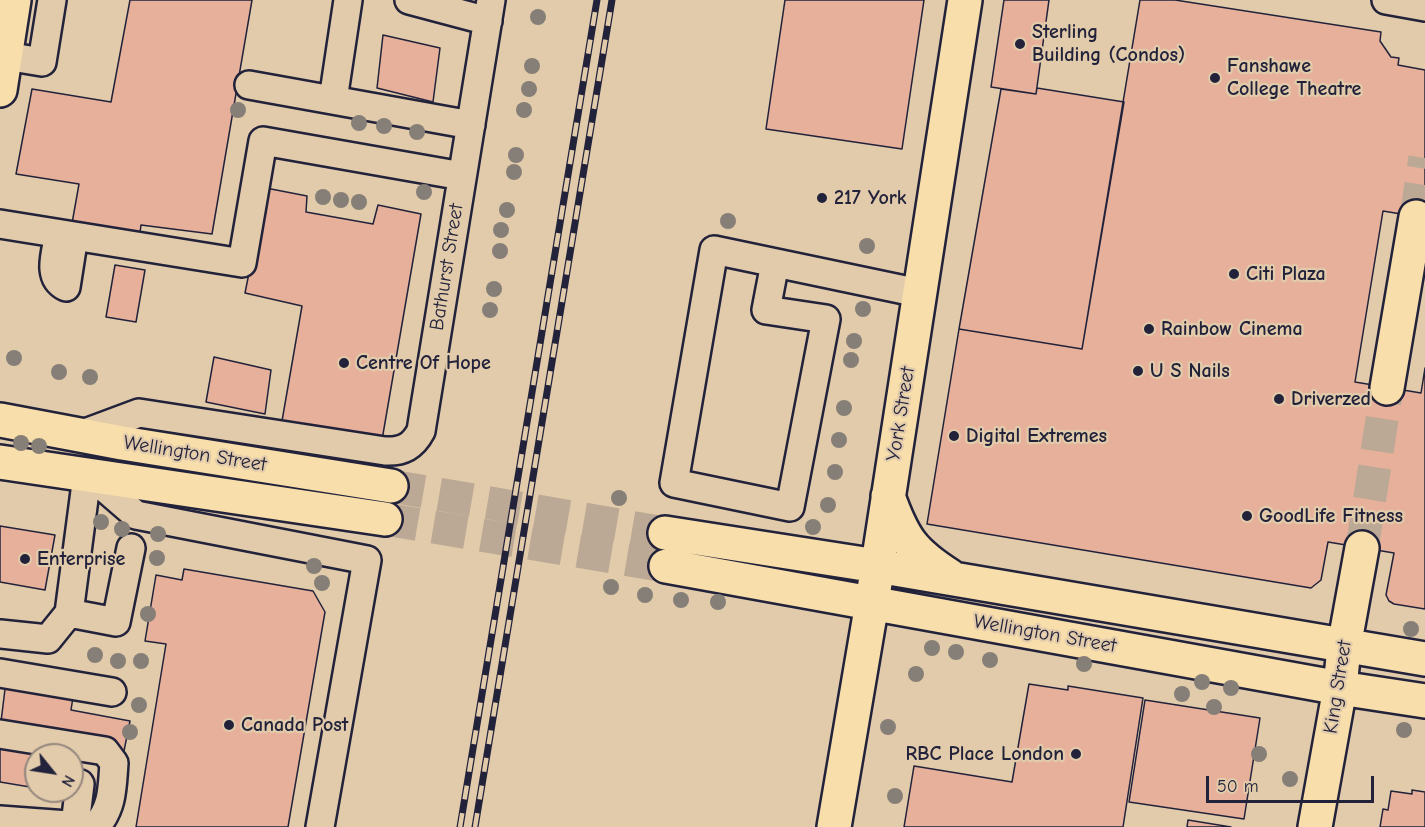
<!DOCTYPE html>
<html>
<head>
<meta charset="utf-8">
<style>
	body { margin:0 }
	#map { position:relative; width:1425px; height:827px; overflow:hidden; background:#e2cbab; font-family:"Comic Neue",sans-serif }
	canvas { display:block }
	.north { position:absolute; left:24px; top:743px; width:60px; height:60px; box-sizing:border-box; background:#e2cbab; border:2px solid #95877e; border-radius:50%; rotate:120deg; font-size:16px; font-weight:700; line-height:24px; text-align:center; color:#22223b }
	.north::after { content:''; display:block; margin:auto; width:21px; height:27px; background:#22223b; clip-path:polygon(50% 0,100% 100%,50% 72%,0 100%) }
	.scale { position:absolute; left:1206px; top:776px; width:168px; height:27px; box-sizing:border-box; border:3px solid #22223b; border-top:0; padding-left:8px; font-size:18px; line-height:21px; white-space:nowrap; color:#22223b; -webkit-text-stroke:4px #e2cbab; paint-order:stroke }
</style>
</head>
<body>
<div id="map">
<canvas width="1425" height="827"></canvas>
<div class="north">N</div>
<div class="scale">50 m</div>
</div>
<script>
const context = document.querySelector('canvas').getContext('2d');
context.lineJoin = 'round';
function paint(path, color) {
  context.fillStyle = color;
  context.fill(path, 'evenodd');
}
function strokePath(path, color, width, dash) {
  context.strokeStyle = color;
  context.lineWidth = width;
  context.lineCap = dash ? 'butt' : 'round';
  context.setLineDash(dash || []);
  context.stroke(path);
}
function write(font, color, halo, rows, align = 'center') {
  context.font = font + ' "Comic Neue",sans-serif';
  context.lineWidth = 4.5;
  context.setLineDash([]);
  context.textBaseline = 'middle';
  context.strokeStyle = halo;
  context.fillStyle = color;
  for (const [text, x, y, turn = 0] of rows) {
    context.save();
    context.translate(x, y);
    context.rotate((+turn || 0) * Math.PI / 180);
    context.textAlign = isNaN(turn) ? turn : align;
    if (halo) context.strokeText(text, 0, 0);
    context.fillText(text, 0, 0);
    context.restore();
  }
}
const building = new Path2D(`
	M130 0H252L212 234 141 225 139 240 71 229 79 184 16 174 32 89 111 102Z
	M785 0H924L902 149 766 129Z
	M1004 0H1049L1036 94 991 87Z
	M1140 0H1175L1381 32 1380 41 1391 57 1399 58 1398 65 1425 70V218L1383 211 1355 382 1421 393 1425 368V609L1394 604 1389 601 1386 595 1394 553 1328 542 1321 580 1311 588 927 524 959 329 1082 349Z
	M383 35 440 48 433 102 377 88Z
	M1037 88 1124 102 1082 349 959 329 1001 89 1036 94Z
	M266 188 307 196 306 212 373 224 378 205 421 214 382 440 282 421 302 306 245 293Z
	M115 265 145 270 136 322 106 317Z
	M214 357 271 370 265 414 206 402Z
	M0 526 55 535 45 590 0 582Z
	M184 569 313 591 325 612 288 827H136L166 644 145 641 156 575 182 580Z
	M6 681 74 691 71 710 130 721 124 751 0 730Z
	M1029 684 1068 690V686L1143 698 1123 827H904L914 766 1012 782Z
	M1145 700 1260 718 1244 819 1129 802Z
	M0 737 61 755H36V788L0 782Z
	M1412 790 1425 792V827H1380L1383 809 1388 810 1391 791 1412 794Z
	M1188 820 1231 827H1187Z`);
paint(building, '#e6b09b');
strokePath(building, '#22223b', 1.5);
strokePath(new Path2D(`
	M1416 217 1425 158
	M391 486 665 533
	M385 519 666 566
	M1362 548 1387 388`), '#bca995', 33, [33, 16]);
const minor = new Path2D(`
	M409 0 488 21
	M1386 0 1425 7
	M0 55 42 62 52 0
	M249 85 471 125
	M333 100 348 0
	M0 224 242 263 263 141 462 176
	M59 234C56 253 46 277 66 287L74 236
	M775 263 766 310 826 319 790 507 674 483 714 250 919 293
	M80 435 139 413 385 451C403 452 413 446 421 431L491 0
	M87 476 69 613 116 622 131 548
	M92 477 136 515 367 560 320 827
	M0 634 48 639 69 613
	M0 673 112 692
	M0 734 105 751 114 763C112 789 113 806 96 827
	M0 820 95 827
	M75 825 80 784`);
const major = new Path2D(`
	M0 90 14 0
	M1387 388 1416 217
	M0 420 122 443 391 486
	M0 462 385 519
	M888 496C903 538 912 552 950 576
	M665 533 877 566 1425 659
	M666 566 1340 688 1425 701
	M834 827 872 603 965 0
	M1315 827 1340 688 1344 647 1362 548`);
strokePath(minor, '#22223b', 32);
strokePath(major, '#22223b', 38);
strokePath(minor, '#e2cbab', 27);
strokePath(major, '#f8deab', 33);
const rail = new Path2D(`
	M460 827 597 0
	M475 827 612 0`);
strokePath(rail, '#22223b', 7);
strokePath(rail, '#e2cbab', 4.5, [14]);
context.fillStyle = '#857f77';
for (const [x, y] of [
	[538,17],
	[532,66],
	[529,89],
	[238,110],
	[524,110],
	[359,123],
	[384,126],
	[417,132],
	[516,155],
	[514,172],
	[424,192],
	[323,197],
	[341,200],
	[359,202],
	[507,210],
	[728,221],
	[501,230],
	[867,246],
	[500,251],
	[494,289],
	[863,309],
	[490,310],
	[854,341],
	[14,358],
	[851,360],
	[59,372],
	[90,377],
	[844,408],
	[839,440],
	[21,443],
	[39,446],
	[835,472],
	[619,498],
	[828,505],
	[101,522],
	[813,527],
	[122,529],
	[158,534],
	[157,558],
	[314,566],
	[322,583],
	[611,587],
	[645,595],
	[681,600],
	[718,602],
	[148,614],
	[1411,629],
	[932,648],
	[956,652],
	[95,655],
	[990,660],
	[118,661],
	[141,661],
	[1084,664],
	[916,674],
	[1202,682],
	[1231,688],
	[1182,694],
	[139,705],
	[1214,707],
	[888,727],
	[1404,730],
	[130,732],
	[1259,754],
	[1290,779],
	[895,796]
]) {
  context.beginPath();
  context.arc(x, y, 8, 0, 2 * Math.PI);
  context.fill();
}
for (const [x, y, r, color] of [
	[1020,44,6,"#22223b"],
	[1215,78,6,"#22223b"],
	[822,198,6,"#22223b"],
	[1234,274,6,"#22223b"],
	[1149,329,6,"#22223b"],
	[344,363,6,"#22223b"],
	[1138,371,6,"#22223b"],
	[1279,399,6,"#22223b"],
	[954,436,6,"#22223b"],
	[1247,516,6,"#22223b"],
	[25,559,6,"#22223b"],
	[229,725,6,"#22223b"],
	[1076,754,6,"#22223b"]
]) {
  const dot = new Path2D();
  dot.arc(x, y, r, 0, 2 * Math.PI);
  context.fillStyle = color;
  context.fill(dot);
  strokePath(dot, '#e2cbab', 2);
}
write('bold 20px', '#22223b', '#e2cbab', [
	["Sterling",1032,32],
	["Building (Condos)",1032,55],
	["Fanshawe",1227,66],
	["College Theatre",1227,89],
	["217 York",834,198],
	["Citi Plaza",1246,274],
	["Rainbow Cinema",1161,329],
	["Centre Of Hope",356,363],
	["U S Nails",1150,371],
	["Driverzed",1291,399],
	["Digital Extremes",966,436],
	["GoodLife Fitness",1259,516],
	["Enterprise",37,559],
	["Canada Post",241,725],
	["RBC Place London",1064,754,"right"]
], 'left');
write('20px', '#22223b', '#e2cbab', [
	["Bathurst Street",447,267,-81],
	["York Street",901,414,-81],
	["Wellington Street",195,454,9],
	["Wellington Street",1045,634,10],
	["King Street",1338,687,-81]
]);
</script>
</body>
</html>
